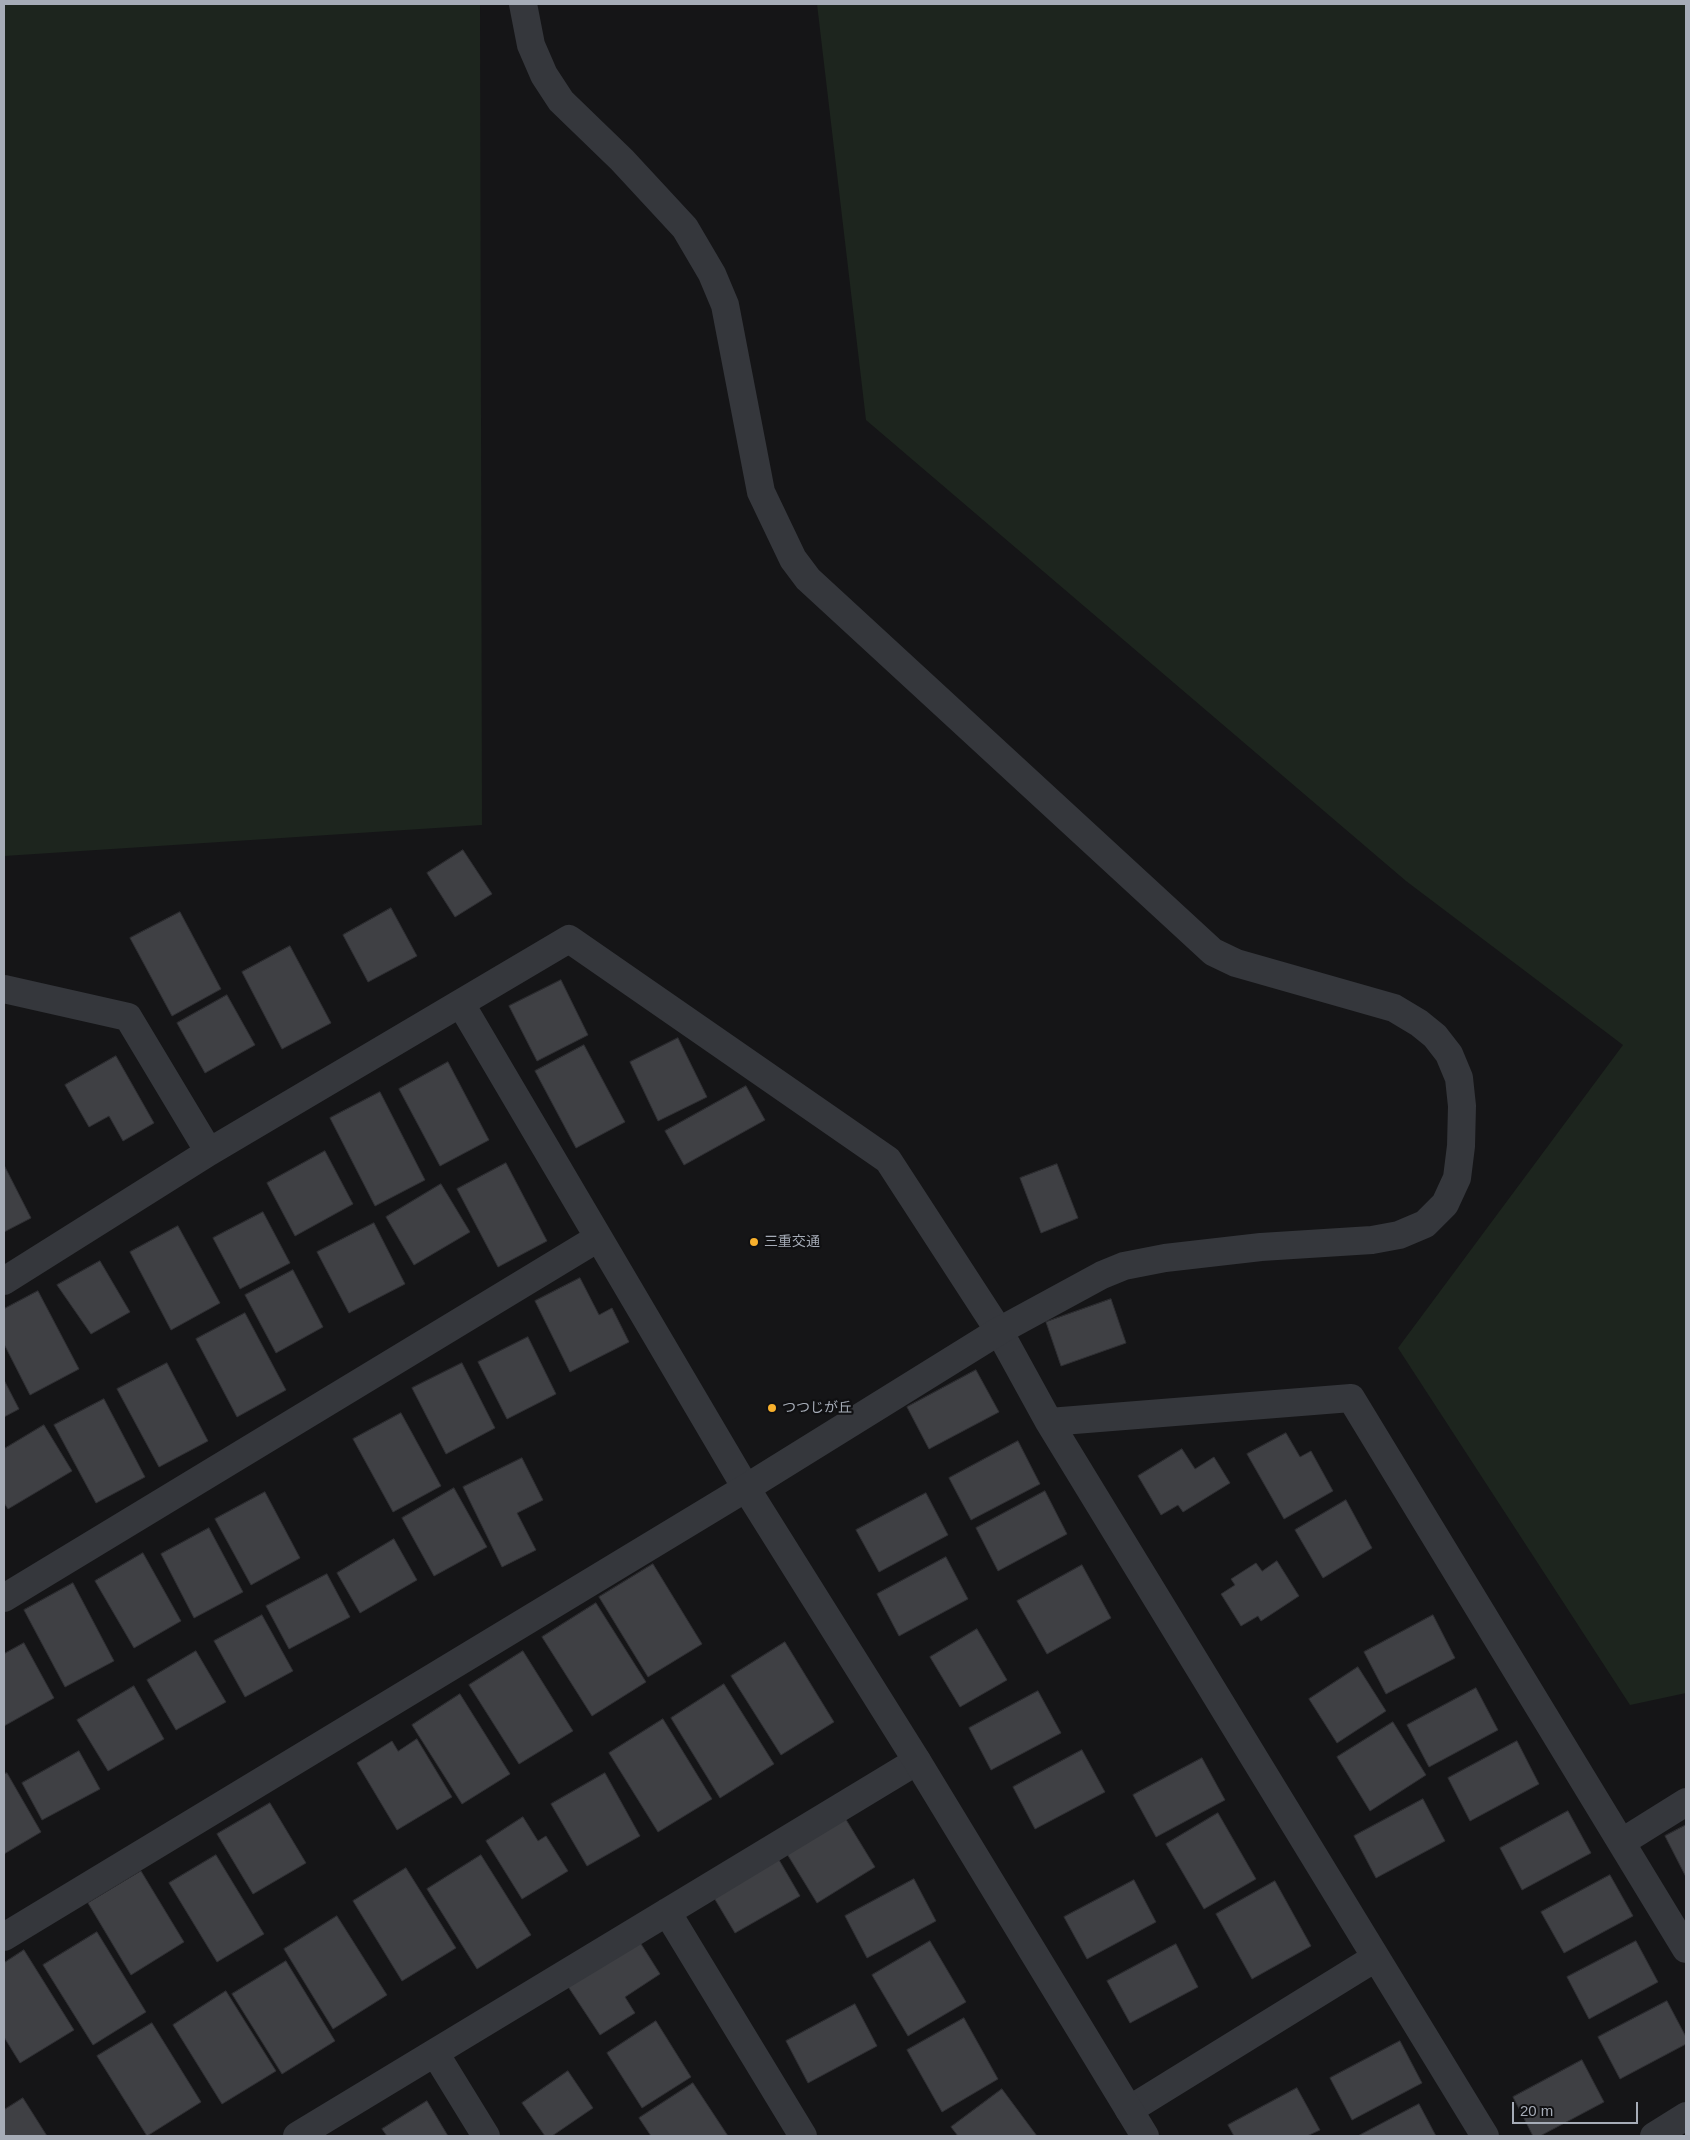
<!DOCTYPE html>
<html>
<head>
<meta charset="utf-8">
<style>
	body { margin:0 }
	#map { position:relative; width:1690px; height:2140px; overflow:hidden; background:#151517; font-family:Arial,sans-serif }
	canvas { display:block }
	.frame { position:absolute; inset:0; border:5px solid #a6acb7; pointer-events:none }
	.scale { position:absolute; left:1512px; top:2102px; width:126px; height:22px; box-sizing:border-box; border:2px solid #a6acb7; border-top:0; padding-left:6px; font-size:15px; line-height:18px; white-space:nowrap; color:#a6acb7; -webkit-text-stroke:4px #101012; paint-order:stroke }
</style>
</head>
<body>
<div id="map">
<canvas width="1690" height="2140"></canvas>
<div class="frame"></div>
<div class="scale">20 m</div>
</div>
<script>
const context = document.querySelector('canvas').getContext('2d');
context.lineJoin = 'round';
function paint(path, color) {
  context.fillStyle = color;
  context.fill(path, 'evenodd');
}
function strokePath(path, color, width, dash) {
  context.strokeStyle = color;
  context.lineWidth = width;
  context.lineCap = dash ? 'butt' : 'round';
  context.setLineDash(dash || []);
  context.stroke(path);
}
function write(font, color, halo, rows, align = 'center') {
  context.font = font + ' Arial,"Noto Sans JP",sans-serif';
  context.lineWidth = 4.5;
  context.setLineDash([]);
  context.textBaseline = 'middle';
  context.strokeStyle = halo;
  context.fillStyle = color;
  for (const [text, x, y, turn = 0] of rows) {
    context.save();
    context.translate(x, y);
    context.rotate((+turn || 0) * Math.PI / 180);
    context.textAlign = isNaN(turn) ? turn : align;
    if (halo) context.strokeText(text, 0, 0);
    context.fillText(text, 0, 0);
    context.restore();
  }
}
paint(new Path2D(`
	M4 4H480L482 825 4 856Z
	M817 4H1686V1693L1630 1705 1398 1348 1623 1045 1406 881 866 420Z`), '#1d251e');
const building = new Path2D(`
	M463 850 492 894 455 917 427 873Z
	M391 908 417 956 368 982 343 935Z
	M180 912 221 989 172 1016 130 938Z
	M290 946 331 1023 282 1049 242 972Z
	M561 980 588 1035 537 1061 509 1006Z
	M227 995 255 1045 205 1073 177 1023Z
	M678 1038 707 1097 658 1121 630 1062Z
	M584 1045 625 1122 576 1148 535 1071Z
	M116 1056 154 1123 123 1141 109 1116 89 1127 65 1085Z
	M448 1062 489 1140 440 1166 399 1089Z
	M746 1086 765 1120 684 1165 665 1131Z
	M380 1092 425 1180 375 1206 330 1118Z
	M325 1151 353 1204 295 1236 267 1183Z
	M506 1163 547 1241 498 1267 457 1189Z
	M1057 1164 1078 1218 1041 1233 1020 1178Z
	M4 1165 31 1218 4 1232Z
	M441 1184 470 1232 414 1265 386 1217Z
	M263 1212 290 1263 240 1289 213 1238Z
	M374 1223 405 1284 349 1313 317 1252Z
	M178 1226 220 1303 171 1330 130 1252Z
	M100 1261 130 1312 91 1334 57 1285Z
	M293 1270 323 1327 276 1353 245 1295Z
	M580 1278 599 1315 612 1308 629 1342 570 1372 535 1301Z
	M38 1291 79 1369 30 1395 4 1344V1309Z
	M1111 1299 1126 1343 1061 1366 1046 1322Z
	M245 1313 286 1390 237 1417 196 1339Z
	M528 1337 556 1394 507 1419 478 1362Z
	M167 1363 208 1441 159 1467 117 1389Z
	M462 1363 495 1428 446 1454 412 1388Z
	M976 1370 999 1412 929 1449 907 1407Z
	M4 1380 19 1409 4 1417Z
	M104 1399 145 1477 96 1503 54 1425Z
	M401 1413 441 1486 393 1512 353 1439Z
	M44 1425 72 1471 8 1509 4 1503V1449Z
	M1286 1433 1300 1457 1311 1451 1333 1491 1284 1519 1247 1454Z
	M1018 1441 1040 1484 971 1520 949 1478Z
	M1182 1449 1195 1469 1214 1457 1230 1483 1183 1512 1178 1505 1161 1515 1138 1476Z
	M522 1458 543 1500 517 1513 536 1550 502 1567 463 1487Z
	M454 1488 487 1547 434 1576 402 1518Z
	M1045 1491 1067 1534 998 1571 976 1528Z
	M265 1492 300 1558 251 1585 215 1519Z
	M926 1493 948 1535 879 1572 856 1530Z
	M1346 1500 1372 1548 1323 1578 1295 1530Z
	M209 1528 243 1592 194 1618 161 1554Z
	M394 1539 417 1580 360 1613 337 1573Z
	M143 1553 181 1621 134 1648 95 1581Z
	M946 1557 968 1599 899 1636 877 1594Z
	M1277 1561 1299 1596 1261 1621 1258 1616 1241 1626 1221 1594 1235 1585 1231 1579 1256 1563 1262 1571Z
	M653 1564 702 1644 648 1677 599 1597Z
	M1082 1565 1111 1618 1047 1654 1017 1601Z
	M327 1574 350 1617 289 1649 266 1606Z
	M73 1583 114 1661 65 1687 24 1610Z
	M596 1603 646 1682 592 1716 542 1637Z
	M262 1615 293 1671 245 1697 214 1641Z
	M1433 1615 1455 1658 1386 1694 1364 1652Z
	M977 1629 1007 1680 960 1707 930 1657Z
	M785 1642 834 1722 781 1755 731 1676Z
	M24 1643 54 1698 4 1726V1654Z
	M196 1651 226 1702 176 1730 147 1680Z
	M523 1651 573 1731 519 1764 469 1685Z
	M1358 1667 1386 1711 1337 1743 1309 1699Z
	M724 1684 774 1764 720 1798 671 1718Z
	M134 1686 164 1739 108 1771 77 1720Z
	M1476 1688 1498 1730 1429 1767 1407 1725Z
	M1038 1691 1061 1733 991 1770 969 1728Z
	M460 1694 510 1774 462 1804 412 1725Z
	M663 1719 712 1799 658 1832 609 1753Z
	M1393 1722 1426 1775 1370 1811 1337 1757Z
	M417 1739 452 1797 397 1830 357 1763 392 1741 398 1751Z
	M1517 1741 1539 1784 1470 1821 1448 1778Z
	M1082 1750 1105 1792 1035 1829 1013 1787Z
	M79 1751 100 1789 42 1820 22 1783Z
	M1202 1758 1225 1800 1156 1837 1133 1795Z
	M7 1773 41 1832 4 1854V1774Z
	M605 1773 640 1836 587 1866 551 1804Z
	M1423 1799 1445 1841 1376 1878 1354 1836Z
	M270 1803 306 1863 253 1894 217 1834Z
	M1568 1811 1591 1853 1522 1890 1500 1848Z
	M842 1813 875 1867 817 1903 784 1849Z
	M1218 1813 1256 1879 1204 1909 1166 1844Z
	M523 1817 538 1841 546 1836 568 1871 522 1899 486 1841Z
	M1686 1825V1877L1665 1836Z
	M775 1853 800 1896 735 1933 710 1891Z
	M216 1855 264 1934 217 1962 169 1883Z
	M481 1855 531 1935 477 1969 427 1889Z
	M406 1868 456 1948 402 1981 353 1901Z
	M141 1871 184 1942 131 1975 88 1903Z
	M1610 1875 1633 1916 1564 1953 1541 1912Z
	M914 1879 936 1921 867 1958 845 1916Z
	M1134 1880 1156 1922 1087 1959 1064 1917Z
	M1275 1881 1311 1946 1252 1979 1216 1914Z
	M337 1916 387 1995 333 2029 284 1949Z
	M97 1932 146 2012 93 2045 43 1965Z
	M636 1936 660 1974 625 1997 635 2013 600 2035 565 1982Z
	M930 1941 966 2002 908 2036 872 1975Z
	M1636 1941 1658 1982 1589 2019 1567 1977Z
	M1176 1944 1198 1987 1130 2023 1107 1981Z
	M24 1950 74 2030 20 2063 4 2037V1963Z
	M286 1961 335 2041 282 2074 232 1994Z
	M226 1991 276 2071 222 2104 173 2025Z
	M1667 2001 1686 2037V2044L1620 2079 1598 2037Z
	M855 2004 877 2046 808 2083 786 2041Z
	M964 2018 998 2079 942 2112 907 2050Z
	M656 2021 691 2077 642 2108 607 2053Z
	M152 2023 201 2102 147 2136 97 2056Z
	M1400 2041 1422 2083 1352 2120 1330 2078Z
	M1582 2060 1604 2102 1540 2136H1533L1513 2097Z
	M568 2071 593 2108 552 2136H545L522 2103Z
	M693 2083 728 2136H651L639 2118Z
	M1297 2088 1320 2130 1307 2136H1234L1228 2125Z
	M1002 2089 1037 2136H958L951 2127Z
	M23 2098 47 2136H4V2110Z
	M427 2101 448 2136H387L382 2129Z
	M1419 2104 1436 2136H1358Z`);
paint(building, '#3f4044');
strokePath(building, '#2f2f33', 1);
strokePath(new Path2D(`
	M4 989 128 1017 209 1152
	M461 1004 746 1488
	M4 1281 209 1152 569 939 888 1160 999 1331 1049 1422 1485 2136
	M1049 1422 1351 1398 1686 1949
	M4 1598 598 1238
	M1622 1842 1686 1802
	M667 1912 803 2136
	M435 2053 486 2136
	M1129 2110 1375 1958
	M297 2136 917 1761
	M1654 2136 1686 2116`), '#35373c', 28);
strokePath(new Path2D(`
	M746 1488 917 1761 1145 2136
	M4 1937 746 1488 999 1331 1102 1275 1124 1266 1165 1258 1261 1247 1372 1240 1399 1235 1425 1224 1445 1204 1457 1178 1461 1146 1462 1106 1459 1078 1449 1054 1435 1036 1419 1023 1394 1008 1236 963 1213 952 808 579 793 559 761 492 725 305 712 274 685 228 622 160 561 101 544 75 531 45 523 4`), '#35373c', 28);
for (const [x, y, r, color] of [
	[754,1242,5,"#f8b02c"],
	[772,1408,5,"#f8b02c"]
]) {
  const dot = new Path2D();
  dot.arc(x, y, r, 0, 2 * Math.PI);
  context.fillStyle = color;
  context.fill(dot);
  strokePath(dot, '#101012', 2);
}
write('14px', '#a6acb7', '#101012', [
	["三重交通",764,1242],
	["つつじが丘",782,1408]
], 'left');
</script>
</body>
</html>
